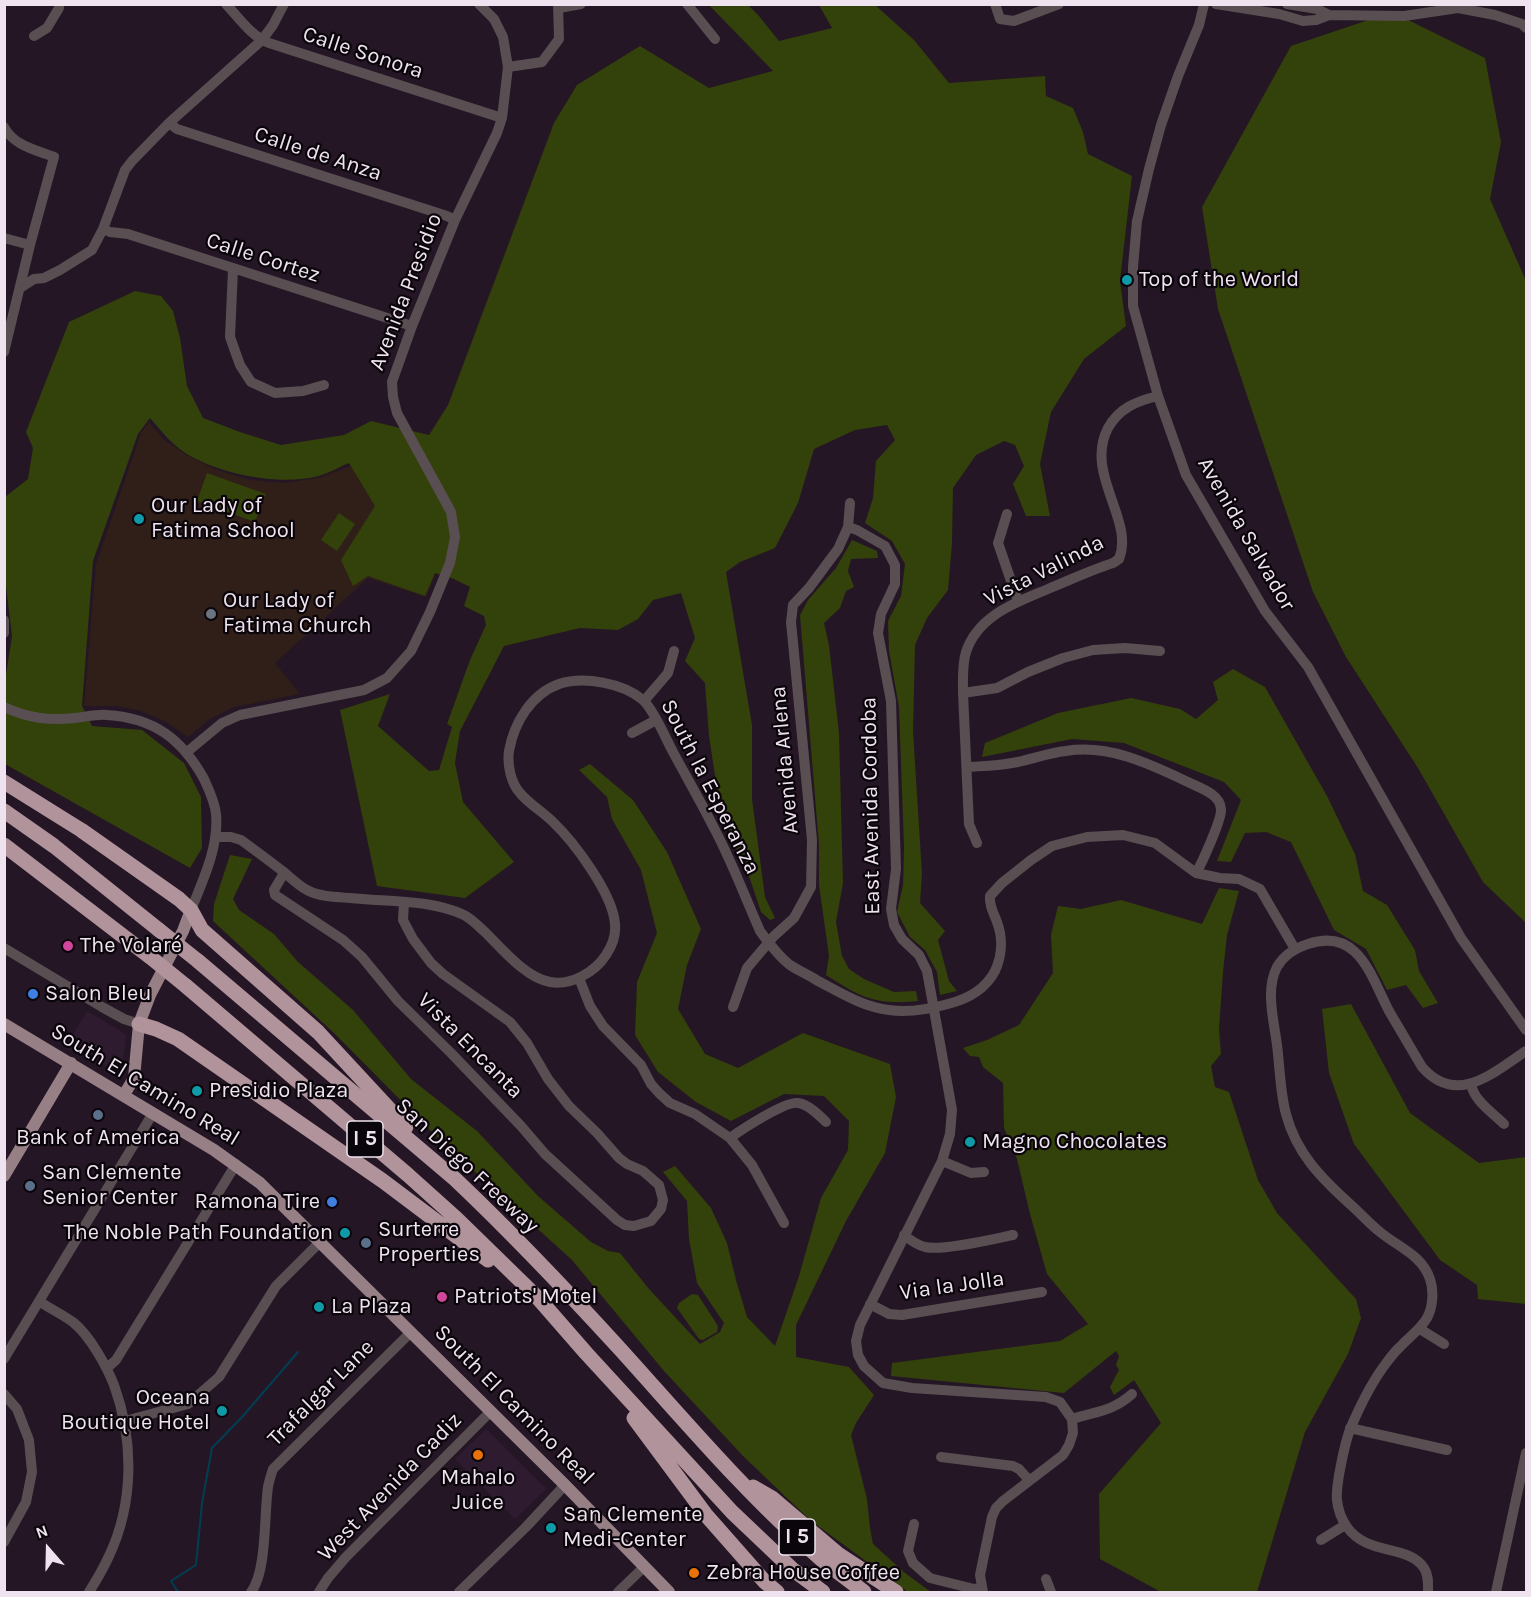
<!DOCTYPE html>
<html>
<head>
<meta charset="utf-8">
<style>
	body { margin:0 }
	#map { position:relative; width:1531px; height:1597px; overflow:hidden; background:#251625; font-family:Karla,sans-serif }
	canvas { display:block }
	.frame { position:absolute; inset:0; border:6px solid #eee3ee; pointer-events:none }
	.north { position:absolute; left:18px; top:1519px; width:60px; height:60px; -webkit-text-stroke:4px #0a050a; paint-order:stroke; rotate:340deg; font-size:16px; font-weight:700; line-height:24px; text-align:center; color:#eee3ee }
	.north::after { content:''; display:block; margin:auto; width:21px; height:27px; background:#eee3ee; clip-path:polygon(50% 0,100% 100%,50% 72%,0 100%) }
</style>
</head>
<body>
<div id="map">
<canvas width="1531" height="1597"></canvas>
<div class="frame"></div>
<div class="north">N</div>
</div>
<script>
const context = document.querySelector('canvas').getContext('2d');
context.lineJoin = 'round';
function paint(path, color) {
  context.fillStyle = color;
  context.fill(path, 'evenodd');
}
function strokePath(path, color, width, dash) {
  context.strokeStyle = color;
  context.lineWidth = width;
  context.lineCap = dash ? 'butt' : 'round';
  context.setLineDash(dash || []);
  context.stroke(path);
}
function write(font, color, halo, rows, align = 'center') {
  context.font = font + ' Karla,sans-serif';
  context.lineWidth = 4.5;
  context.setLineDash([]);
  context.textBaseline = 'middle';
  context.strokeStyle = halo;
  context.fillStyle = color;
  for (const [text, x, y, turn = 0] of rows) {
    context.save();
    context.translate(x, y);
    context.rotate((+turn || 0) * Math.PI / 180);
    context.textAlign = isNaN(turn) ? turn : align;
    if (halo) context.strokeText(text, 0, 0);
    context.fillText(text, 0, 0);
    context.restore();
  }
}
paint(new Path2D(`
	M87 1011 124 1033 126 1037 122 1065 120 1069H116L112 1067 111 1068 103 1064 104 1062 69 1041Z
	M486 1429 546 1489 515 1519 455 1459Z`), '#2f1b2f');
paint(new Path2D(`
	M149 422 163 439 188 456 217 470 251 480 285 483 322 477 368 459 445 551 426 597 368 578 275 663 300 694 234 707 210 719 188 737 166 722 141 711 117 706H84L96 564 141 433Z`), '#301e18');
paint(new Path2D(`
	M709 5H748L759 16 779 41 832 28 819 5H875L914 40 949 83 1045 76 1046 96 1073 108 1083 132 1088 154 1132 176 1120 281 1126 326 1084 359 1051 412 1040 464 1050 516H1026L1013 484 1024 466 1015 445 1004 441 976 455 953 488 952 543 948 590 927 618 915 645 913 731 922 874 920 903 945 931 938 940 949 981 957 991 940 995 937 972 925 950 910 937 897 912 903 885 904 848 899 707 889 651 888 621 901 596 905 564 892 541 865 523 873 498 876 461 895 440 887 425 855 430 814 449 798 503 775 548 740 562 726 572 752 725V799L765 897 775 918 770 920 761 912 750 879 726 824 718 795 709 736 705 683 685 661 695 638 681 593 653 600 638 619 618 630 580 628 504 646 460 731 455 763 463 802 514 862 465 898 377 886 340 710 390 694 378 726 429 771 439 770 452 727 447 724 470 660 486 625 484 616 464 606 470 587 454 579 435 573 425 596 368 576 353 586 341 560 375 506 349 463C339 467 329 473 319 476 280 486 225 475 190 456 174 447 162 432 150 418L138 434 93 561 82 706 92 726 142 730 184 763 201 797 202 848 190 868 5 764V681L12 636 5 578V497L28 479 33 448 26 432 69 322 135 291 161 296 173 311 180 338 187 386 203 418 240 432 281 445 344 435 371 421 429 435 448 405 554 123 577 85 640 46 709 88 773 71Z
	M1392 12 1485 58 1501 142 1490 199 1526 281V923L1483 882 1418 768 1346 657 1313 592 1218 309 1202 207 1291 46Z
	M207 473 266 494 255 522 197 501Z
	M339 513 355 524 337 551 321 540Z
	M852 540 877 551 878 558 851 559 848 571 854 587 846 591 840 608 824 623 829 645 839 733 843 883 836 922 842 956 849 969 864 979 894 992 916 991 918 1001C875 1005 862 998 826 975L829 956 819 885V845L800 615 808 600 836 568Z
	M1233 669 1265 687 1327 796 1355 854 1363 891 1387 905 1415 950 1419 971 1438 1003 1423 1008 1406 985 1387 990 1366 949 1334 930 1291 842 1266 832 1245 833 1231 862 1217 861 1241 800 1224 782 1124 743 1072 739 982 757 985 743 1058 713 1131 698 1180 709 1196 719 1218 700 1213 682Z
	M590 764 633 800 667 852 701 929 687 965 678 1009 705 1054 738 1068 803 1033 890 1064 896 1097 885 1153 846 1221 796 1325V1357L849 1367 874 1395 856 1423 851 1435 867 1499 870 1528 873 1544 905 1573 931 1592H908L810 1520 743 1456 664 1371 572 1260 441 1141 335 1034 213 921 214 904 230 855 252 859 233 899 239 910 274 934 298 962 353 1010 411 1079 477 1131 538 1196 591 1242 608 1251 620 1253 649 1289 700 1344 720 1332 724 1323 697 1283 689 1239 687 1201 663 1172 675 1166 711 1208 727 1243 736 1280 747 1317 775 1346 799 1276 821 1198 848 1150 849 1121 824 1096 784 1094 731 1121 696 1102 658 1072 635 1035 637 982 657 933 641 870 612 819 607 797 579 770Z
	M1219 888 1239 891 1227 935 1223 972 1219 1029 1221 1054 1211 1066 1215 1087 1229 1092 1258 1180 1277 1213 1356 1299 1361 1318 1348 1354 1305 1432 1257 1592H1161L1100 1559 1099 1494 1161 1423 1134 1380 1114 1395 1110 1387 1119 1370 1116 1365 1119 1356 1116 1351 1064 1393 891 1376 892 1363 1060 1341 1088 1324 1047 1274 1030 1214 1017 1159 1004 1128 1003 1083 983 1067 979 1057 970 1056 963 1048 987 1040 1019 1025 1053 973 1051 935 1058 906 1081 909 1121 900 1202 924Z
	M1351 1004 1410 1113 1479 1163 1526 1157V1304L1478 1299 1477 1285 1440 1260 1354 1144 1329 1073 1322 1009Z
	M692 1294 698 1295 718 1326 717 1332 703 1340 699 1339 677 1308 679 1303Z`), '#33410a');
strokePath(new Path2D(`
	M178 1592 171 1581 196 1565 202 1503 212 1448 243 1416 298 1352`), '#003f52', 2);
strokePath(new Path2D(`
	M226 4C239 18 251 36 269 43L502 118
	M687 4 715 39
	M995 4 1000 19 1014 21 1059 4
	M1204 4 1199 25 1178 76 1161 125 1149 169 1137 221 1133 267V306L1158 396 1186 475 1265 611 1308 667 1461 938 1526 1030
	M1216 4 1279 14 1303 21 1316 20 1329 15 1404 16 1458 8 1495 15 1522 24 1526 28
	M1287 4 1317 9 1329 15
	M559 8 581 4
	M34 36 47 28 59 8V4
	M508 67 542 62 559 39 558 4
	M169 123 177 129 447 216 455 220
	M4 127C14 146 36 150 54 157L30 245 4 352
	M103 229 110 232 128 234 412 326
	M4 238 30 245
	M233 269 230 337 240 365 251 382 275 393 303 391 324 385
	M20 288 34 279 44 278 60 270 92 250 103 229 125 170 132 161 169 123 262 40 273 25 284 4
	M1007 514 998 543 1018 601
	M848 527 857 530 885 546 895 565V584L881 614 878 633 891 701 896 869 891 909 894 925 902 939 919 955 927 971 952 1110 950 1134 942 1161 860 1325 856 1341 858 1355 864 1366 883 1383 912 1388 1046 1397 1060 1402 1072 1419 1073 1433 1069 1445 1063 1455 1003 1501 996 1508 992 1517 980 1575 983 1592
	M4 620V633
	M963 693 997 688 1028 672 1063 658 1093 650 1125 648 1160 651
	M644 701 668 673 674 651
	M4 707C28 718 49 721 75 718 85 717 97 714 107 715 154 718 182 739 204 779 209 790 215 802 216 814 219 847 203 880 191 910
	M632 733 656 720
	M187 752 222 723 240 715 364 690 387 678 411 651 430 612 450 563 455 537 451 512 397 413 393 397 392 382 412 326 455 220 497 133 502 118 508 67 503 37 494 19 479 4
	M967 767C982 766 997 766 1012 763 1030 760 1047 753 1066 751 1109 744 1150 764 1188 782 1200 788 1220 794 1221 809 1222 819 1202 863 1196 873
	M215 837H231L241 840C256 851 271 862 285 873 292 879 299 886 307 890 320 897 336 897 350 898 388 902 429 899 464 915 472 919 478 926 485 932 502 949 526 978 550 982 571 986 595 972 606 955 612 946 616 934 615 924 613 894 574 842 553 822 543 812 529 804 520 793 511 783 507 765 509 751 514 723 531 694 559 684 584 676 623 683 643 700 654 710 666 739 673 752 687 778 702 804 715 830 732 862 745 897 760 931 768 942 778 956 790 965 799 971 809 975 818 981 841 993 863 1007 889 1010 908 1013 930 1009 948 1004 968 999 985 990 995 971 1002 956 1003 938 997 922 994 913 989 907 990 896L1002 883 1031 860 1052 846 1087 837 1123 835 1155 843 1196 873 1220 878 1239 879 1260 889 1295 949
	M977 843 969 824 963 693C963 680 962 665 966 652 978 615 1017 602 1048 589 1070 580 1091 570 1113 563L1119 559C1135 520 1084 474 1108 428 1119 408 1137 401 1158 396
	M284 873 274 890 275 895 343 940 362 957 398 1001 451 1053 521 1126 545 1154 617 1220 625 1225 634 1226 651 1221 661 1209 663 1200 659 1185 643 1171 627 1164 619 1158 597 1133 569 1106 548 1079 527 1043 510 1022 443 974 431 963 413 939 403 920 404 902
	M4 948 102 1007 124 1019 139 1024
	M579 978 590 1006 603 1026 641 1065 651 1084 659 1093 670 1103 695 1114 730 1138 752 1165 784 1223
	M733 1007 747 968 774 936 794 918 811 887 812 840 791 622 793 605 809 588 838 549 848 527 850 503
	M1471 1084C1474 1101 1492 1112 1504 1124
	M730 1138C741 1130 785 1101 798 1103 808 1104 819 1115 826 1122
	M942 1161 971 1173 984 1172
	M904 1235C910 1240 917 1245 925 1247 943 1251 993 1239 1013 1235
	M39 1301C50 1309 64 1315 74 1323 90 1336 107 1367 114 1385 134 1440 134 1503 109 1556 103 1569 96 1581 89 1592
	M870 1304 889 1314 902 1315 1042 1292
	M1420 1329 1444 1344
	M4 1359 153 1113
	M107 1368 116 1360 236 1164
	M4 1394 17 1409 29 1440 32 1472 26 1502 4 1542
	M1072 1419C1096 1411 1112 1412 1132 1394
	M125 1421 188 1404 219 1377 276 1286 320 1242
	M1350 1428 1447 1450
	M941 1457 1013 1466 1019 1469 1029 1480
	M914 1524 908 1551 913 1563 930 1578 974 1589 981 1588
	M1321 1540 1345 1525
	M1046 1579 1051 1592
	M251 1592C267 1572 264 1514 268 1487 269 1481 271 1475 273 1469L411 1332
	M319 1592 328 1578 346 1557 491 1411
	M459 1592 526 1527 565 1485
	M618 1592 644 1567
	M1428 1592C1428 1584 1429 1576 1424 1568 1408 1544 1367 1556 1347 1527 1342 1520 1338 1510 1337 1500 1336 1492 1338 1483 1339 1475 1342 1460 1345 1441 1351 1427 1360 1406 1373 1380 1387 1362 1391 1357 1395 1351 1400 1347 1409 1337 1420 1330 1427 1318 1433 1307 1434 1291 1430 1279 1422 1255 1398 1247 1380 1232 1370 1224 1361 1214 1351 1205 1322 1179 1296 1153 1286 1114 1280 1092 1280 1068 1277 1045 1274 1021 1265 990 1277 967 1284 955 1295 948 1308 944 1359 927 1371 977 1389 1011 1400 1030 1411 1048 1422 1067 1457 1107 1494 1072 1526 1051
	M1496 1592 1526 1453`), '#594e51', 10);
strokePath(new Path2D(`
	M4 1024 214 1150 260 1183 565 1485 669 1592
	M124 1095 134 1078 139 1024 150 995 183 931 191 910
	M4 1176 71 1063`), '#977f86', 12);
strokePath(new Path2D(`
	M4 782 81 830 179 899 191 910 202 930 318 1032 406 1127
	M4 811 54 846 159 930
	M4 845 149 956
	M198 961 455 1179C512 1233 567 1291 620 1349 685 1421 748 1496 821 1559 835 1570 850 1581 864 1592
	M186 986 408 1175 457 1219 538 1298 586 1353 732 1512 792 1569 823 1592
	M139 1024 156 1029 178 1039 383 1181 488 1260
	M634 1418 706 1515 765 1582 777 1592
	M753 1487 772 1498 838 1554 896 1592`), '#b0939b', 15);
strokePath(new Path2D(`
	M159 930 198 961
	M149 956 186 986`), '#b0939b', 15);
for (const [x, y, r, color] of [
	[1127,280,6,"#0f9aa8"],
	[139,519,6,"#0f9aa8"],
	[211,614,6,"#6b7280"],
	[68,946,6,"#d1479c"],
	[33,994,6,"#3f7fe0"],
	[197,1091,6,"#0f9aa8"],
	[98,1115,6,"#5c6f8a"],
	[970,1142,6,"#0f9aa8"],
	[30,1186,6,"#5c6f8a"],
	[332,1202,6,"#3f7fe0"],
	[345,1233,6,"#0f9aa8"],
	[366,1243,6,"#5c6f8a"],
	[442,1297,6,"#d1479c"],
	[319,1307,6,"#0f9aa8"],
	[222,1411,6,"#0f9aa8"],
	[478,1455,6,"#e8710a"],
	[551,1528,6,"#0f9aa8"],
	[694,1573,6,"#e8710a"]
]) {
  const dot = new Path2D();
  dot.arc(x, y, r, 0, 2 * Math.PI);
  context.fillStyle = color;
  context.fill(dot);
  strokePath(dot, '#0a050a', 2);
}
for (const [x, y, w] of [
	[365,1139,36],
	[797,1537,36]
]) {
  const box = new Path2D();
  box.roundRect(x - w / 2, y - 18, w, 36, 4.5);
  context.fillStyle = '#0a050a';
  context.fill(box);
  strokePath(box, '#eee3ee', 1.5);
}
write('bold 21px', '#eee3ee', null, [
	["I 5",365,1139],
	["I 5",797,1537]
]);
write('22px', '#eee3ee', '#0a050a', [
	["Calle Sonora",363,53,18],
	["Calle de Anza",318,154,18],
	["Calle Cortez",263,258,18],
	["Avenida Presidio",406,292,-69],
	["Avenida Salvador",1246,534,60],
	["Vista Valinda",1044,571,-27],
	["Avenida Arlena",785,760,-95],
	["South la Esperanza",710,787,63],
	["East Avenida Cordoba",871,806,-91],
	["Vista Encanta",470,1046,45],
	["South El Camino Real",145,1085,31],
	["San Diego Freeway",467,1166,43],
	["Via la Jolla",952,1286,-8],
	["Trafalgar Lane",321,1393,-45],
	["South El Camino Real",514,1405,45],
	["West Avenida Cadiz",390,1487,-46]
]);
write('22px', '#eee3ee', '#0a050a', [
	["Top of the World",1139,280],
	["Our Lady of",151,506],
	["Fatima School",151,531],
	["Our Lady of",223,601],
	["Fatima Church",223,626],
	["The Volaré",80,946],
	["Salon Bleu",45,994],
	["Presidio Plaza",209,1091],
	["Bank of America",98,1138,"center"],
	["Magno Chocolates",982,1142],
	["San Clemente",42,1173],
	["Senior Center",42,1198],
	["Ramona Tire",320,1202,"right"],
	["Surterre",378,1230],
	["Properties",378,1255],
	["The Noble Path Foundation",333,1233,"right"],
	["Patriots' Motel",454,1297],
	["La Plaza",331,1307],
	["Oceana",210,1398,"right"],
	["Boutique Hotel",210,1423,"right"],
	["Mahalo",478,1478,"center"],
	["Juice",478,1503,"center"],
	["San Clemente",563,1515],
	["Medi-Center",563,1540],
	["Zebra House Coffee",706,1573]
], 'left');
</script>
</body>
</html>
